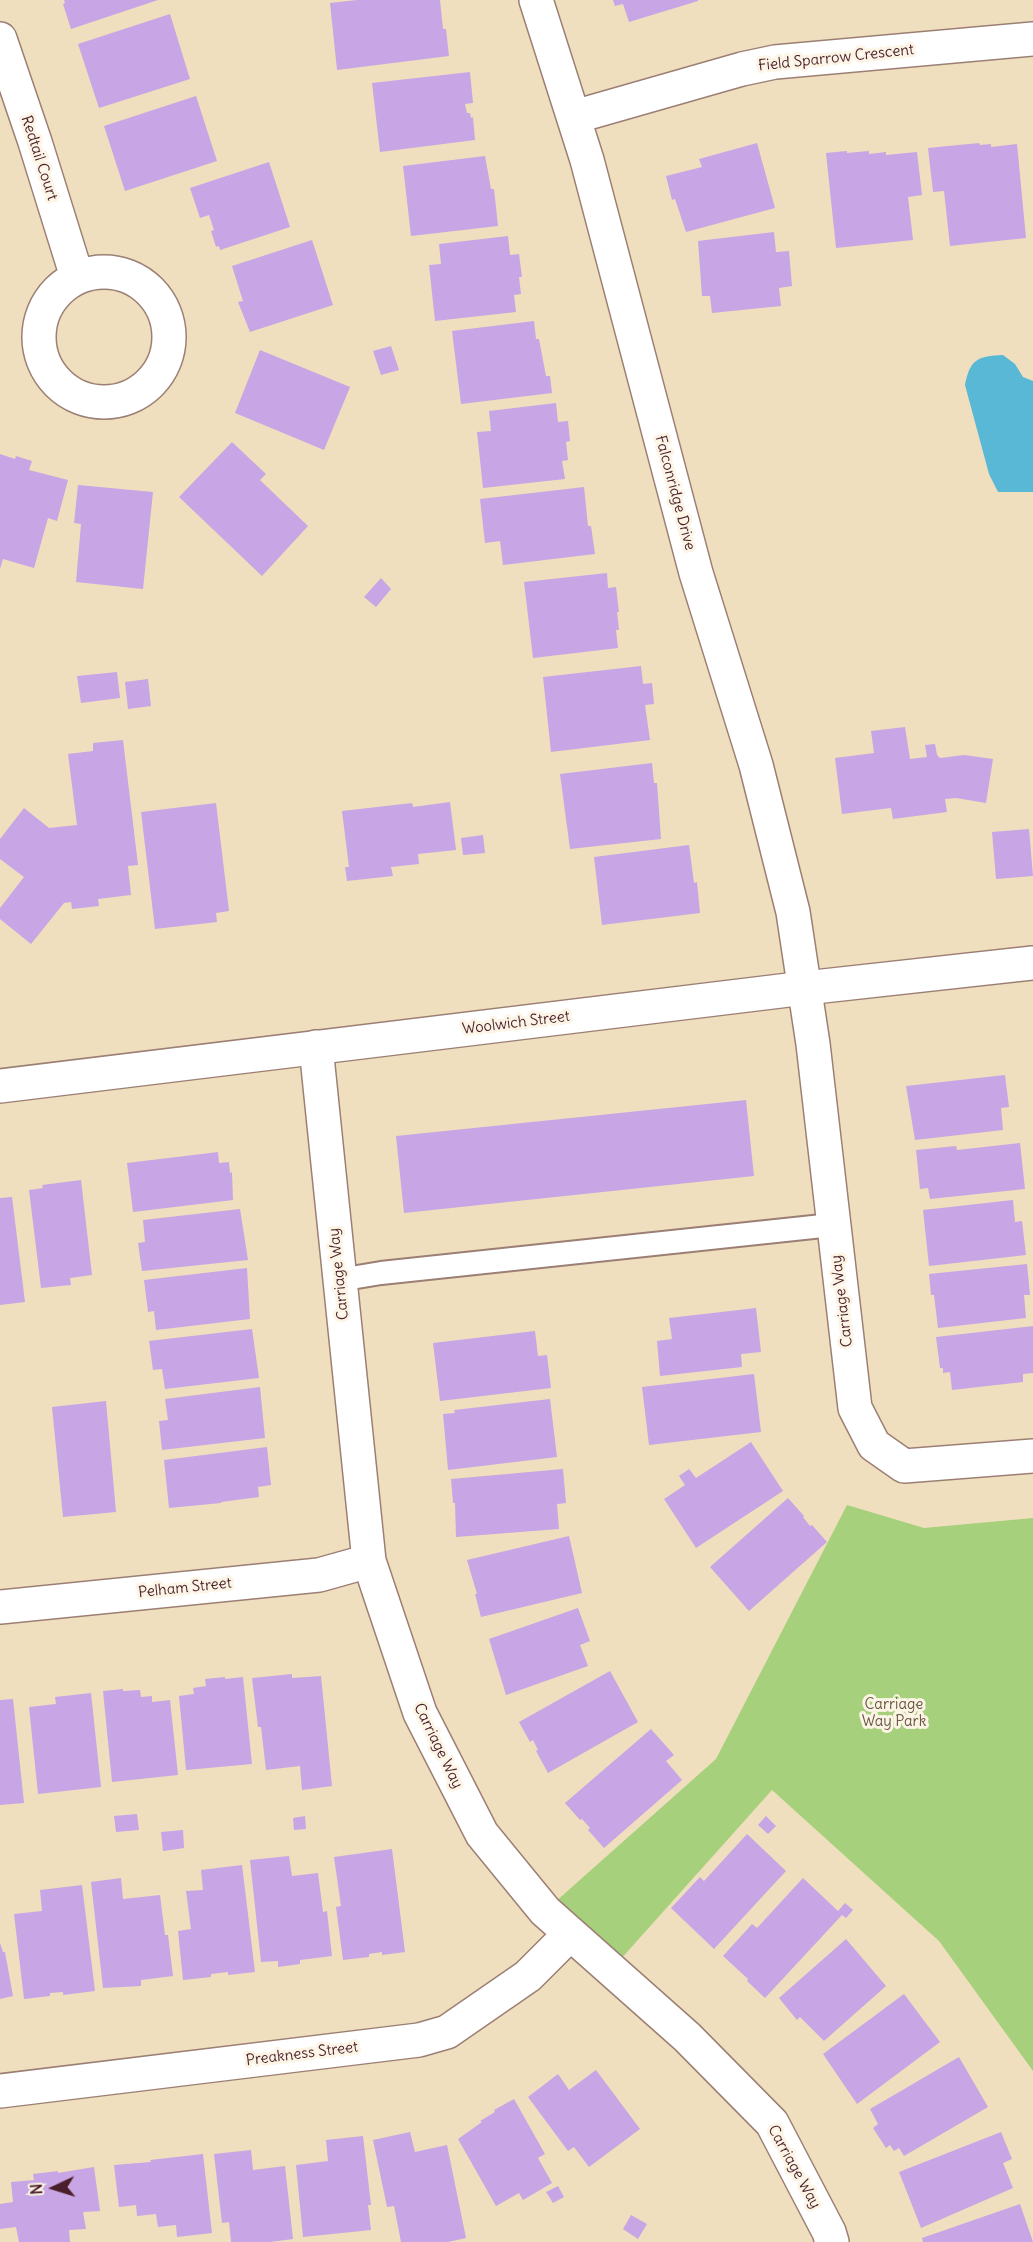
<!DOCTYPE html>
<html>
<head>
<meta charset="utf-8">
<style>
	body { margin:0 }
	#map { position:relative; width:1033px; height:2242px; overflow:hidden; background:#efdfbe; font-family:Delius,sans-serif }
	canvas { display:block }
	.north { position:absolute; left:24px; top:2158px; width:60px; height:60px; -webkit-text-stroke:4px #fcf5e5; paint-order:stroke; rotate:266deg; font-size:16px; font-weight:700; line-height:24px; text-align:center; color:#4a1f2b }
	.north::after { content:''; display:block; margin:auto; width:21px; height:27px; background:#4a1f2b; clip-path:polygon(50% 0,100% 100%,50% 72%,0 100%) }
</style>
</head>
<body>
<div id="map">
<canvas width="1033" height="2242"></canvas>
<div class="north">N</div>
</div>
<script>
const context = document.querySelector('canvas').getContext('2d');
context.lineJoin = 'round';
function paint(path, color) {
  context.fillStyle = color;
  context.fill(path, 'evenodd');
}
function strokePath(path, color, width, dash) {
  context.strokeStyle = color;
  context.lineWidth = width;
  context.lineCap = dash ? 'butt' : 'round';
  context.setLineDash(dash || []);
  context.stroke(path);
}
function write(font, color, halo, rows, align = 'center') {
  context.font = font + ' Delius,sans-serif';
  context.lineWidth = 6;
  context.setLineDash([]);
  context.textBaseline = 'middle';
  context.strokeStyle = halo;
  context.fillStyle = color;
  for (const [text, x, y, turn = 0] of rows) {
    context.save();
    context.translate(x, y);
    context.rotate((+turn || 0) * Math.PI / 180);
    context.textAlign = isNaN(turn) ? turn : align;
    if (halo) context.strokeText(text, 0, 0);
    context.fillText(text, 0, 0);
    context.restore();
  }
}
paint(new Path2D(`
	M847 1505 924 1528 1033 1518V2071L939 1941 772 1790 611 1970 545 1911 716 1759Z`), '#a6d07c');
paint(new Path2D(`
	M1003 355 1015 364 1023 377 1033 381V492H998L989 474 965 385C970 359 978 356 1003 355Z`), '#58b8d6');
paint(new Path2D(`
	M64 0H158L71 29 63 4 65 3Z
	M357 0H440L443 29H446L449 56 337 70 330 3Z
	M613 0H698V1L629 22 623 4 615 6Z
	M170 14 190 79 99 108 78 44Z
	M470 72 473 103 465 104 467 113H470L471 118 473 117 475 140 380 152 372 83Z
	M196 96 217 161 125 191 104 126Z
	M757 143 775 208 686 232 675 199 672 200 666 176 702 167 699 159Z
	M979 143 980 145 991 144V147L1017 144 1026 238 950 246 944 191 933 192 928 148Z
	M847 151V153L869 151V154L886 152V155L917 152 922 195 908 197 913 240 836 248 826 153Z
	M485 156 491 189H494L498 226 411 236 403 166Z
	M269 162 290 227 220 250 219 246 216 247 211 231 214 230 209 215 200 218 190 188Z
	M774 232 776 252 789 251 792 286 779 288 781 306 712 313 710 296H702L698 241Z
	M508 236 510 255 519 254 522 277H519L521 294 514 295 516 312 435 321 429 265 441 264 439 244Z
	M312 240 333 305 250 332 238 302 243 301 232 266Z
	M534 321 536 339H539L546 376H550L552 393 461 404 452 331Z
	M391 346 399 370 381 375 373 351Z
	M260 350 350 387 324 450 235 413Z
	M556 403 558 422 568 421 570 441 566 442 568 460 562 461 565 479 483 488 477 432 491 431 489 411Z
	M232 442 266 474 260 480 308 526 262 576 179 497Z
	M0 454 15 459 16 456 32 461 29 470 68 480 57 521 48 518 34 568 3 559 0 569Z
	M78 485 153 492 143 589 76 582 81 524 74 523Z
	M584 487 588 526H591L595 554 503 565 500 541 485 543 480 499Z
	M607 573 608 588 616 587 619 612H617L619 630H616L618 648 533 658 524 582Z
	M381 578 391 589 376 607 364 597Z
	M641 666 643 684 652 683 654 704 645 705 650 740 551 752 543 677Z
	M117 672 120 698 81 703 77 676Z
	M148 679 151 706 128 709 125 682Z
	M905 727 910 759 927 757 925 745 935 744 937 755 940 758 964 755 993 759 986 803 956 798 945 799 947 812 893 819 891 808 842 814 835 758 874 753 871 731Z
	M123 740 138 865 128 866 131 895 98 899 99 906 72 909 71 902 64 903 31 944 0 919V908L24 877 0 859V839L24 808 49 828 77 825 68 754 93 751V743Z
	M652 763 654 783H657L661 839 570 849 560 774Z
	M450 802 456 850 418 854 419 864 391 867 393 876 347 881 345 867H349L342 811 412 803 413 807Z
	M216 803 229 911 216 913 217 922 155 929 141 812Z
	M1029 829 1033 876 996 879 992 832Z
	M483 835 485 853 463 855 461 838Z
	M689 845 694 883 697 882 700 913 602 925 594 857Z
	M1005 1075 1009 1107 1001 1108 1003 1130 915 1140 906 1086Z
	M746 1100 754 1176 404 1213 396 1136Z
	M1020 1143 1025 1189 930 1199 928 1188 920 1189 916 1150 956 1146 957 1150Z
	M218 1152 219 1163 229 1162 230 1173 232 1172 233 1200 133 1212 127 1163Z
	M81 1180 92 1275 70 1278 71 1285 41 1288 29 1190 43 1188 42 1185Z
	M12 1197 25 1302 0 1305V1198Z
	M1013 1200 1015 1222 1022 1221 1026 1255 929 1266 923 1210Z
	M240 1209 248 1260 142 1271 138 1243 145 1242 143 1220Z
	M1027 1264 1030 1295H1024L1026 1318 938 1328 934 1295H931L929 1274Z
	M247 1268 250 1319 156 1330 154 1311 148 1312 144 1280Z
	M756 1308 761 1352 741 1354 742 1367 660 1376 657 1341 672 1339 669 1318Z
	M1033 1326V1373L1023 1374V1382L952 1390 950 1372 943 1373V1368H940L936 1337Z
	M252 1329 259 1378 165 1389 162 1369 153 1370 149 1341Z
	M535 1331 538 1356 547 1355 551 1388 440 1401 433 1343Z
	M754 1374 761 1432 649 1445 642 1387Z
	M260 1387 265 1438 162 1450 159 1421 168 1420 165 1399Z
	M550 1399 557 1457 448 1470 443 1414 455 1413 454 1410Z
	M106 1401 116 1512 63 1517 52 1407Z
	M751 1442 783 1491 696 1548 664 1499 685 1485 679 1476 689 1469 696 1478Z
	M267 1447 271 1485 258 1487 259 1497 221 1502V1503L169 1508 164 1460Z
	M563 1469 566 1503 557 1504 559 1529 456 1537 455 1503H453L451 1479Z
	M788 1498 804 1516 803 1517 810 1526 812 1525 827 1542 749 1611 710 1567Z
	M569 1536 582 1593 481 1617 475 1594H477L467 1560Z
	M578 1608 590 1641 580 1645 588 1666 506 1695 489 1639Z
	M610 1671 638 1722 548 1773 536 1751 538 1750 533 1740 530 1742 519 1722Z
	M292 1674V1678L321 1676 332 1786 302 1790 300 1766 266 1770 261 1727H258L252 1678Z
	M225 1677V1679L243 1677 252 1764 186 1770 179 1696 194 1694 193 1688 206 1686 205 1679Z
	M123 1689V1691L140 1690 141 1697 152 1696V1702L170 1700 178 1775 112 1782 103 1691Z
	M91 1693 101 1787 38 1794 29 1707 56 1704 55 1697Z
	M13 1699 24 1803 0 1805V1700Z
	M651 1729 674 1755 666 1761 682 1780 604 1848 588 1830 590 1828 582 1819 580 1820 565 1803Z
	M137 1814 139 1830 116 1832 114 1816Z
	M305 1816 306 1829 294 1830 293 1818Z
	M766 1816 776 1826 768 1834 758 1825Z
	M183 1830 184 1848 163 1851 161 1832Z
	M747 1834 786 1871 714 1949 671 1908 700 1877 704 1881Z
	M392 1849 405 1952 382 1955V1952L369 1954V1957L343 1960 336 1907 341 1906 334 1857Z
	M289 1856 292 1876 318 1873 323 1912 327 1911 332 1956 300 1960V1964L278 1967V1961L261 1962 250 1860Z
	M242 1865 255 1972 228 1975V1972L211 1974V1977L183 1980 178 1931 191 1929 186 1891 203 1890 201 1870Z
	M121 1878 123 1899 160 1895 165 1935H168L173 1976 141 1980V1986L103 1988 91 1882Z
	M803 1878 838 1911 845 1903 853 1910 846 1918 842 1915 765 1998 747 1981 748 1979 723 1956 752 1924 757 1928Z
	M82 1885 95 1991 63 1995V1992L50 1993V1996L24 1999 14 1914 42 1911 40 1890Z
	M846 1939 886 1986 824 2041 800 2017 797 2020 779 1998Z
	M0 1943 3 1952H5L13 1996 0 1999Z
	M904 1994 940 2042 857 2104 823 2054Z
	M959 2057 988 2107 904 2156 899 2148 894 2151 890 2145 886 2148 873 2128 878 2124 870 2109Z
	M596 2070 640 2129 589 2167 574 2147 568 2151 528 2097 558 2074 569 2090Z
	M514 2099 545 2154 538 2158 552 2183 523 2200 519 2193 496 2206 458 2139 482 2122 480 2121 495 2112 494 2110Z
	M410 2132 415 2152 447 2145 466 2238 448 2242H401L394 2206 387 2207 373 2140Z
	M1001 2132 1012 2159 1003 2163 1013 2188 921 2228 899 2172Z
	M363 2136 371 2205H368L371 2230 303 2237 296 2165 328 2161 326 2140Z
	M251 2150 253 2170 285 2166 293 2239 270 2242H231L229 2222 222 2223 214 2154Z
	M203 2154 212 2233 177 2237 176 2225 158 2227 156 2214 137 2216 136 2205 119 2207 114 2165 151 2162 150 2160Z
	M94 2167 100 2211 83 2212 86 2229 69 2230 70 2242H19L16 2227 0 2229V2204L13 2202 11 2182 34 2180 33 2174 58 2171V2173Z
	M558 2186 564 2197 553 2203 546 2192Z
	M1020 2204 1033 2242H923L922 2238Z
	M631 2215 647 2224 638 2239 623 2229Z`), '#c8a5e5');
const service = new Path2D(`
	M339 1280 381 1273 832 1225`);
const minor = new Path2D(`
	M536 0 587 160 696 573 756 765 793 912 813 1044 855 1408 874 1445 904 1466 1033 1456
	M0 39 35 142 77 277
	M574 117 742 69 775 62 1033 39
	M39 337a65 65 0 1 1 130 0a65 65 0 1 1-130 0Z
	M316 1047 369 1561 420 1713 482 1834 545 1911 687 2037 772 2123 829 2232 832 2242
	M0 1607 319 1575 369 1561
	M0 2091 419 2040 447 2032 528 1976 569 1935`);
const tertiary = new Path2D(`
	M0 1086 805 988 1033 963`);
strokePath(service, '#9c7f74', 26);
strokePath(minor, '#9c7f74', 36);
strokePath(tertiary, '#9c7f74', 36);
strokePath(service, '#fff', 22);
strokePath(minor, '#fff', 33);
strokePath(tertiary, '#fff', 33);
write('15px', '#4a1f2b', '#fcf5e5', [
	["Field Sparrow Crescent",836,58,-6],
	["Redtail Court",39,158,72],
	["Falconridge Drive",675,493,75],
	["Woolwich Street",516,1023,-7],
	["Carriage Way",339,1274,-96],
	["Carriage Way",842,1301,-97],
	["Pelham Street",185,1588,-6],
	["Carriage Way",438,1746,64],
	["Preakness Street",302,2054,-7],
	["Carriage Way",794,2167,61]
]);
write('15px', '#665443', '#fcf5e5', [
	["Carriage",894,1705],
	["Way Park",894,1722]
]);
</script>
</body>
</html>
